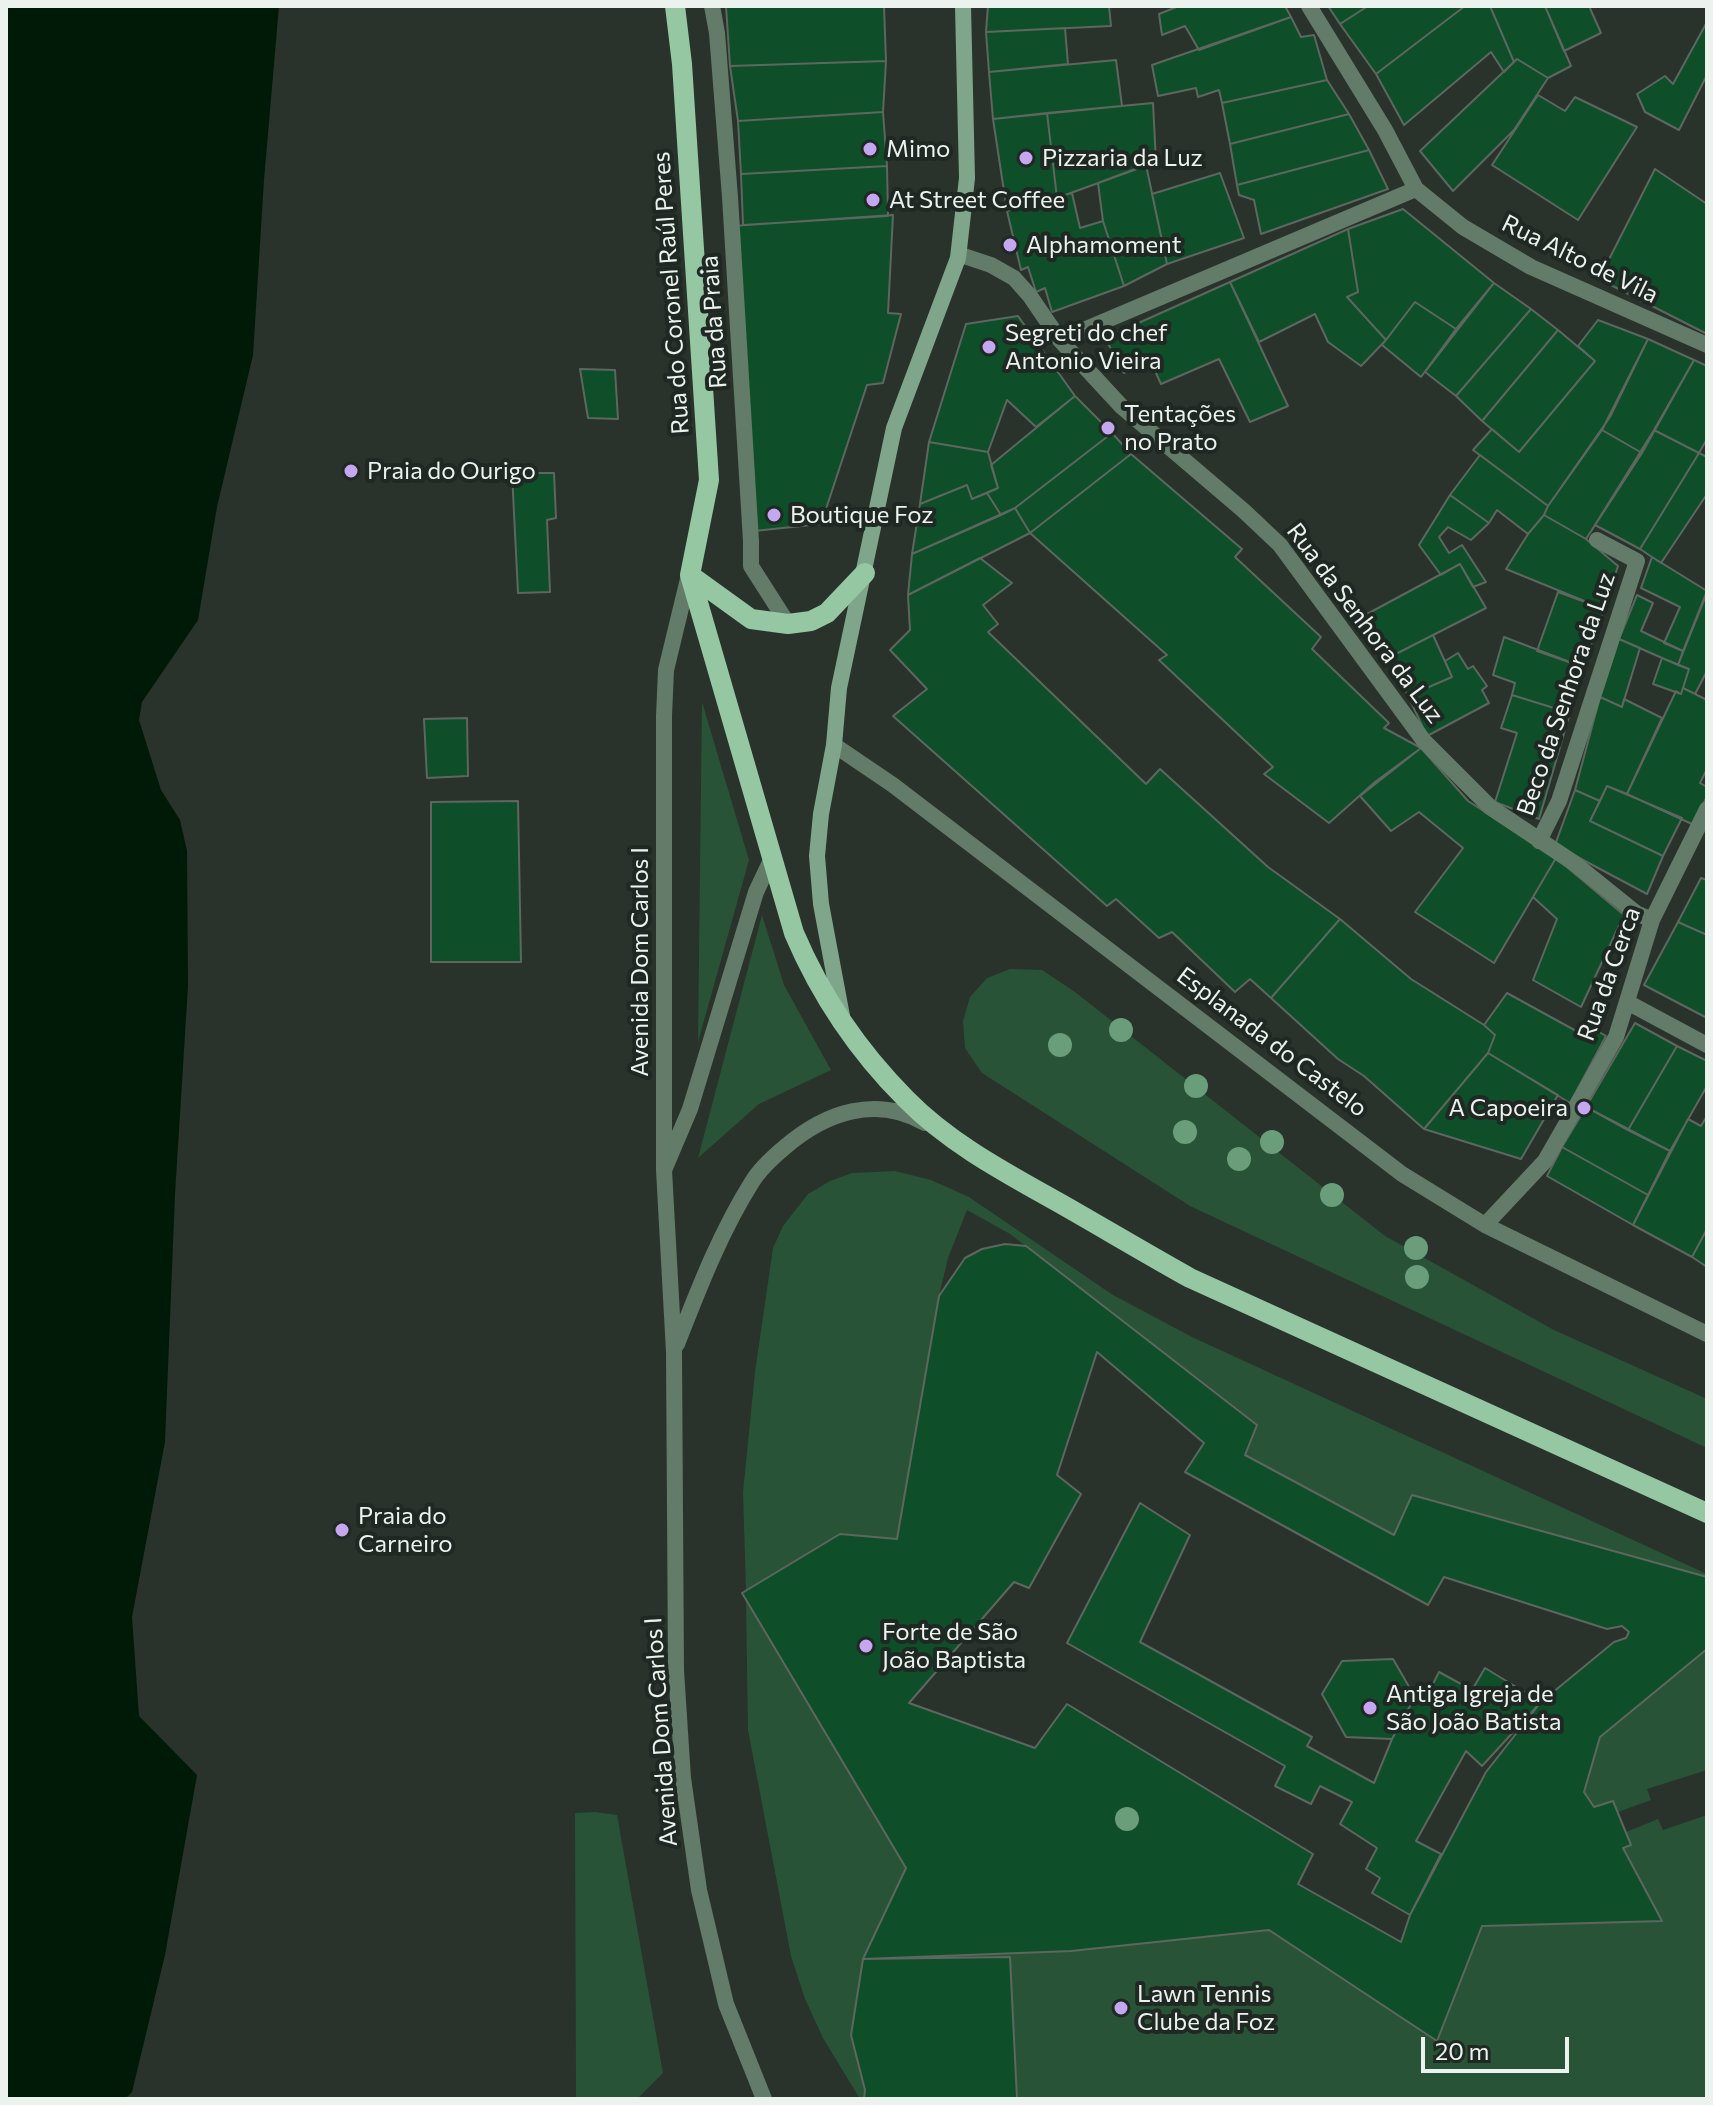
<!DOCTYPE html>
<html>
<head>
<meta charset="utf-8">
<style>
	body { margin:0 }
	#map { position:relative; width:1713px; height:2105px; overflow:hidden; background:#29322b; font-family:Commissioner,sans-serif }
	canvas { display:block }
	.frame { position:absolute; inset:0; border:8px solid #ecf2ee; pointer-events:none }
	.scale { position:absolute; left:1421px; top:2037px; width:148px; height:36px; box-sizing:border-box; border:4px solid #ecf2ee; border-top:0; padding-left:10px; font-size:24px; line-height:28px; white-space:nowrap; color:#ecf2ee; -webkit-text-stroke:6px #1f2822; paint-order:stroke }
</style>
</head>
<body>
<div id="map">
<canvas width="1713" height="2105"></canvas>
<div class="frame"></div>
<div class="scale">20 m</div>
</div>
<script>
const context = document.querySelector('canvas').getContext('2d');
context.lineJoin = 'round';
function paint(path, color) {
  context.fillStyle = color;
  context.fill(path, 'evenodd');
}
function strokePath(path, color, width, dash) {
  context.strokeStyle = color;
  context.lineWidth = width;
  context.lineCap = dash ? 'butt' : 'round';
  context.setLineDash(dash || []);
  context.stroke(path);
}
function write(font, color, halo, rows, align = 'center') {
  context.font = font + ' Commissioner,sans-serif';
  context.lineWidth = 8;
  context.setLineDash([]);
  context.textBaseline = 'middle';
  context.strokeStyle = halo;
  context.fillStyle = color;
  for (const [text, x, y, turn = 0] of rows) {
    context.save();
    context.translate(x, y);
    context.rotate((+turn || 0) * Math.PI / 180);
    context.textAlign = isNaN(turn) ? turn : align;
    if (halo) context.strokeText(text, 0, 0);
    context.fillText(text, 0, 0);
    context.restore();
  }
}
paint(new Path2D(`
	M702 702 749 860 698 1042Z
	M762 915 784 985 831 1070 759 1104 698 1158Z
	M1010 969 1042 970 1075 992 1385 1236 1554 1330 1707 1399V1448L1190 1206 982 1073 965 1048 963 1021 970 997 987 978Z
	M895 1171 931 1180 969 1197 1113 1295 1192 1337 1707 1574V1577L1394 1535 1245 1455 1257 1424 1010 1234 967 1210 948 1258 939 1296 897 1539 840 1534 746 1590 743 1492 755 1372 773 1248 783 1226 808 1194 830 1181 852 1173Z
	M746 1601 906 1868 864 1959 1071 1951 1269 1930 1437 2040 1482 1926 1662 1921 1623 1848 1631 1845 1626 1832 1658 1819 1663 1830 1707 1815V2099H873L865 2091 864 2099H860L823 2038 805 1999 791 1956 748 1730Z
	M1707 1649V1770L1647 1789 1651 1800 1618 1812 1613 1801 1594 1807 1584 1792 1600 1737Z
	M595 1812 617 1815 663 2073 637 2099H576L575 1813Z`), '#295337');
paint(new Path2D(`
	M6 6H279L264 180 253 355 217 507 198 620 142 702 139 720 161 790 180 820 187 851 188 986 175 1194 165 1442 132 1617 139 1716 197 1775 165 1955 132 2092 125 2099H6Z`), '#001a08');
const building = new Path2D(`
	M726 6H884L886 61 730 66Z
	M988 6H1109L1111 26 986 32Z
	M1179 6H1285L1291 17 1199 50 1185 26 1162 35 1159 14Z
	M1328 6H1368L1340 24Z
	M1368 6H1465L1376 74 1340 24Z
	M1465 6H1490L1514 62 1504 72 1491 52 1404 125 1376 74Z
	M1490 6H1545L1571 66 1548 78 1517 59 1514 62Z
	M1545 6H1589L1601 33 1564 51Z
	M1291 17 1301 37 1314 35 1327 80 1222 103 1219 90 1198 97 1196 88 1158 96 1152 65Z
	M1707 22V75L1679 130 1645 112 1637 94 1665 76 1673 84Z
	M1065 28 1068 64 989 72 986 32Z
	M1517 59 1548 78 1514 130 1453 191 1420 151Z
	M1116 60 1122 106 993 119 989 72Z
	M886 61 883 112 738 121 730 66Z
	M1327 80 1349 114 1230 144 1222 103Z
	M1538 95 1565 111 1575 97 1637 127 1578 220 1492 165Z
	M1153 103 1156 162 1057 198 1047 113Z
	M883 112 887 166 741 174 738 121Z
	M1047 113 1057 198 1007 211 993 119Z
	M1349 114 1369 150 1237 185 1230 144Z
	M1369 150 1388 189 1261 234 1254 200 1239 195 1237 185Z
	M1146 165 1167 264 1124 286 1103 221 1098 183Z
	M887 166 888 216 743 225 741 174Z
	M1655 169 1707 204V334L1599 279Z
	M1220 173 1244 238 1167 264 1152 194Z
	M1072 193 1080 228 1103 221 1124 286 1052 312 1045 288 1036 292 1028 267 1021 270 1007 211Z
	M1403 209 1494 283 1456 329 1415 302 1386 340 1347 297 1358 292 1348 229Z
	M893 215 888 313 901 314 883 383 867 385 821 524 754 531 732 226Z
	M1348 229 1358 292 1347 297 1386 340 1361 366 1328 342 1315 314 1259 342 1230 282Z
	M1230 282 1288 406 1250 422 1219 359 1161 384 1150 360 1124 373 1105 338Z
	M1494 283 1531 309 1456 396 1425 372Z
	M1415 302 1456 329 1421 377 1382 345Z
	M1531 309 1558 330 1482 421 1456 396Z
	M1018 316 1075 396 1036 427 1007 400 988 452 929 442 966 324Z
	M1598 320 1648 339 1610 417 1548 506 1473 450 1492 429 1519 452 1595 361 1578 346Z
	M1558 330 1595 361 1519 452 1482 421Z
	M1648 339 1694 360 1642 453 1602 430Z
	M1694 360 1707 366V439L1699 453 1654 430Z
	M580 369 615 370 618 419 588 418Z
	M1075 396 1112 433 1015 508 1001 515 987 493 998 488 991 465Z
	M1602 430 1642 453 1586 539 1544 515 1548 506Z
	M1654 430 1699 453 1640 549 1595 525Z
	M1112 433 1131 454 1030 533 1015 508Z
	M929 442 988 452 998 488 972 499 967 485 920 504Z
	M1699 453 1707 457V494L1661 563 1640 549Z
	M1131 454 1242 549 1235 557 1321 637 1312 649 1389 723 1384 728 1421 748 1375 782 1329 823 1264 774 1273 767 1159 660 1167 655 1030 533Z
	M1480 455 1548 506 1544 515 1528 534 1497 510 1489 523 1450 495Z
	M512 473H554L556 518 547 520 550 592 518 593Z
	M967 485 972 499 987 493 1001 515 912 554 920 504Z
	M1450 495 1489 523 1471 540 1448 527 1439 537 1449 553 1462 545 1486 582 1473 587 1460 564 1441 575 1419 545Z
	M1015 508 1030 533 908 595 912 554Z
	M1544 515 1586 539 1618 566 1604 609 1506 569 1528 534Z
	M1652 557 1707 591 1683 651 1664 643 1680 607 1641 588Z
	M980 558 1012 583 983 605 998 624 988 632 1146 784 1160 769 1268 867 1340 919 1271 998 1250 979 1235 992 1172 932 1159 938 1116 899 1107 906 893 716 927 689 890 650 910 630 908 595Z
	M1460 564 1486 608 1390 657 1367 614Z
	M1558 592 1604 609 1583 667 1537 651Z
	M1707 593V671L1695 694 1683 688 1689 669 1678 665Z
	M1637 595 1653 603 1641 631 1683 651 1678 665 1619 639Z
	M1433 635 1452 677 1408 696 1390 657Z
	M1504 637 1583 667 1570 713 1512 695 1515 683 1493 675Z
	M1619 639 1640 648 1622 707 1600 697Z
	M1458 653 1468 669 1473 666 1487 686 1482 690 1489 703 1427 736 1408 696 1452 677 1445 661Z
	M1662 658 1689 669 1681 694 1653 684Z
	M1683 688 1707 700V769L1700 783 1707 787V796L1694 825 1627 794 1676 691 1681 694Z
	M1512 695 1570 713 1539 819 1495 802 1517 733 1501 728Z
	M1600 697 1622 707 1624 699 1662 718 1627 794 1607 786 1600 801 1575 790Z
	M467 718 468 776 427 778 424 719Z
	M1421 748 1468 801 1556 858 1494 963 1415 912 1463 848 1419 812 1391 831 1360 796Z
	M1607 786 1682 818 1663 856 1590 821Z
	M1575 790 1600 801 1590 821 1663 856 1647 894 1555 845Z
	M518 801 521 962H431V802Z
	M1556 858 1624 915 1581 1007 1533 980 1557 919 1533 897Z
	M1701 878 1707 880V935L1678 922Z
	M1340 919 1411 979 1484 1025 1495 1035 1488 1053 1424 1129 1364 1076 1338 1059 1271 998Z
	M1678 922 1707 935V1018L1644 985Z
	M1507 993 1578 1032 1582 1022 1606 1036 1570 1103 1488 1053 1495 1035 1484 1025Z
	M1635 1023 1677 1046 1628 1130 1586 1107Z
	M1677 1046 1707 1061V1086L1670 1151 1628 1130Z
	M1488 1053 1558 1095 1521 1159 1424 1129Z
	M1586 1107 1670 1151 1648 1195 1562 1147Z
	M1707 1116V1229L1692 1257 1633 1225 1688 1119 1701 1126Z
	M1562 1147 1648 1195 1633 1225 1547 1176Z
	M1707 1229V1267L1692 1257Z
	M1005 1244 1026 1246 1257 1425 1245 1455 1394 1535 1412 1495 1707 1577V1649L1600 1737 1584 1792 1594 1807 1613 1801 1631 1845 1623 1848 1662 1921 1482 1926 1437 2041 1269 1930 1071 1951 863 1959 906 1868 742 1593 840 1534 897 1539 939 1296 965 1258 982 1249ZM1097 1352 1204 1443 1185 1472 1428 1605 1444 1577 1607 1629 1622 1626 1629 1632 1626 1638 1614 1642 1541 1702 1486 1772 1410 1915 1401 1942 1298 1884 1313 1854 1067 1704 1035 1748 909 1703 1014 1582 1029 1588 1081 1494 1057 1475Z
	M1140 1503 1190 1535 1140 1642 1312 1737 1307 1746 1374 1783 1392 1739 1415 1697 1424 1702 1439 1672 1472 1690 1485 1668 1541 1702 1482 1766 1466 1751 1416 1841 1441 1854 1410 1915 1372 1893 1380 1878 1366 1869 1377 1848 1340 1824 1352 1802 1320 1786 1311 1804 1275 1786 1285 1766 1067 1643Z
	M1393 1659 1415 1697 1392 1739 1346 1737 1322 1694 1342 1661Z
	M1010 1957 1017 2099H864L865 2090 851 2035 863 1959Z`);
paint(building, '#0e4e29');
strokePath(building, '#5d675f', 2);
strokePath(new Path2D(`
	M665 1168 690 1109 756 892 773 856`), '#637b69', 16);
strokePath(new Path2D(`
	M712 6 717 33 730 197 751 541V566L788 624
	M1309 6 1385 130 1416 189 1463 227 1531 267 1707 345
	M958 258 964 256 991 265 1014 278 1030 296 1060 340 1122 407 1244 511 1280 545 1424 741 1490 807 1574 863 1636 913 1652 920
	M1060 340 1416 189
	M689 575 666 670 664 716V1170L674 1352 676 1670 683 1778 699 1890 726 2004 764 2099
	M834 745 893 785 1402 1174 1485 1225 1707 1334
	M1539 841 1559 801 1637 561 1597 540
	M1627 1002 1707 1045
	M1485 1225 1545 1161 1616 1037 1652 920 1707 809
	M677 1344C699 1288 720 1233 752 1182 760 1169 773 1157 785 1147 826 1112 876 1095 925 1123`), '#637b69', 16);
strokePath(new Path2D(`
	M842 1016 821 904 817 856 821 814 834 745 839 688 894 428 958 258 967 178 963 6`), '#7fa68a', 16);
strokePath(new Path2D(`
	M675 6 682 64 709 480 690 575 794 933C820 994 859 1052 906 1099 950 1144 1008 1174 1063 1205 1105 1229 1147 1254 1190 1278L1707 1513
	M690 575 751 619 788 624 811 621 827 613 865 573`), '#94c7a2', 20);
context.fillStyle = '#6a9d79';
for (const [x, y] of [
	[1121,1030],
	[1060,1045],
	[1196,1086],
	[1185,1132],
	[1272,1142],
	[1239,1159],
	[1332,1195],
	[1416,1248],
	[1417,1277],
	[1127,1819]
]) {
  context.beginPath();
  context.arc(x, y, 12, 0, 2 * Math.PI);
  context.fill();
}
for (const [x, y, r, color] of [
	[870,149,8,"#c5a7f1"],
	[1026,158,8,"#c5a7f1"],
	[873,200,8,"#c5a7f1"],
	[1010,245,8,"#c5a7f1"],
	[989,347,8,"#c5a7f1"],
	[1108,428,8,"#c5a7f1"],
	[351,471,8,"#c5a7f1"],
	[774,515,8,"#c5a7f1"],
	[1584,1108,8,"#c5a7f1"],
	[342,1530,8,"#c5a7f1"],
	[866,1646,8,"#c5a7f1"],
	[1370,1708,8,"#c5a7f1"],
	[1121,2008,8,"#c5a7f1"]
]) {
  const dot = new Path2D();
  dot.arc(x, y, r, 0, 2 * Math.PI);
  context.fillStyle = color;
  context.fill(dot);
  strokePath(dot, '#1f2822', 3);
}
write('24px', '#ecf2ee', '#1f2822', [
	["Mimo",886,149],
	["Pizzaria da Luz",1042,158],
	["At Street Coffee",889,200],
	["Alphamoment",1026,245],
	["Segreti do chef",1005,333],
	["Antonio Vieira",1005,361],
	["Tentações",1124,414],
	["no Prato",1124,442],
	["Praia do Ourigo",367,471],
	["Boutique Foz",790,515],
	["A Capoeira",1568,1108,"right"],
	["Praia do",358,1516],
	["Carneiro",358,1544],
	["Forte de São",882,1632],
	["João Baptista",882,1660],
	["Antiga Igreja de",1386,1694],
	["São João Batista",1386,1722],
	["Lawn Tennis",1137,1994],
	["Clube da Foz",1137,2022]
], 'left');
write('24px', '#ecf2ee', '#1f2822', [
	["Rua Alto de Vila",1580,259,26],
	["Rua do Coronel Raúl Peres",671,293,-94],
	["Rua da Praia",714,322,-94],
	["Rua da Senhora da Luz",1365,623,53],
	["Beco da Senhora da Luz",1566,694,-71],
	["Avenida Dom Carlos I",640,962,-90],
	["Rua da Cerca",1609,974,-70],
	["Esplanada do Castelo",1272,1042,37],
	["Avenida Dom Carlos I",661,1732,-94]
]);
</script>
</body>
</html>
